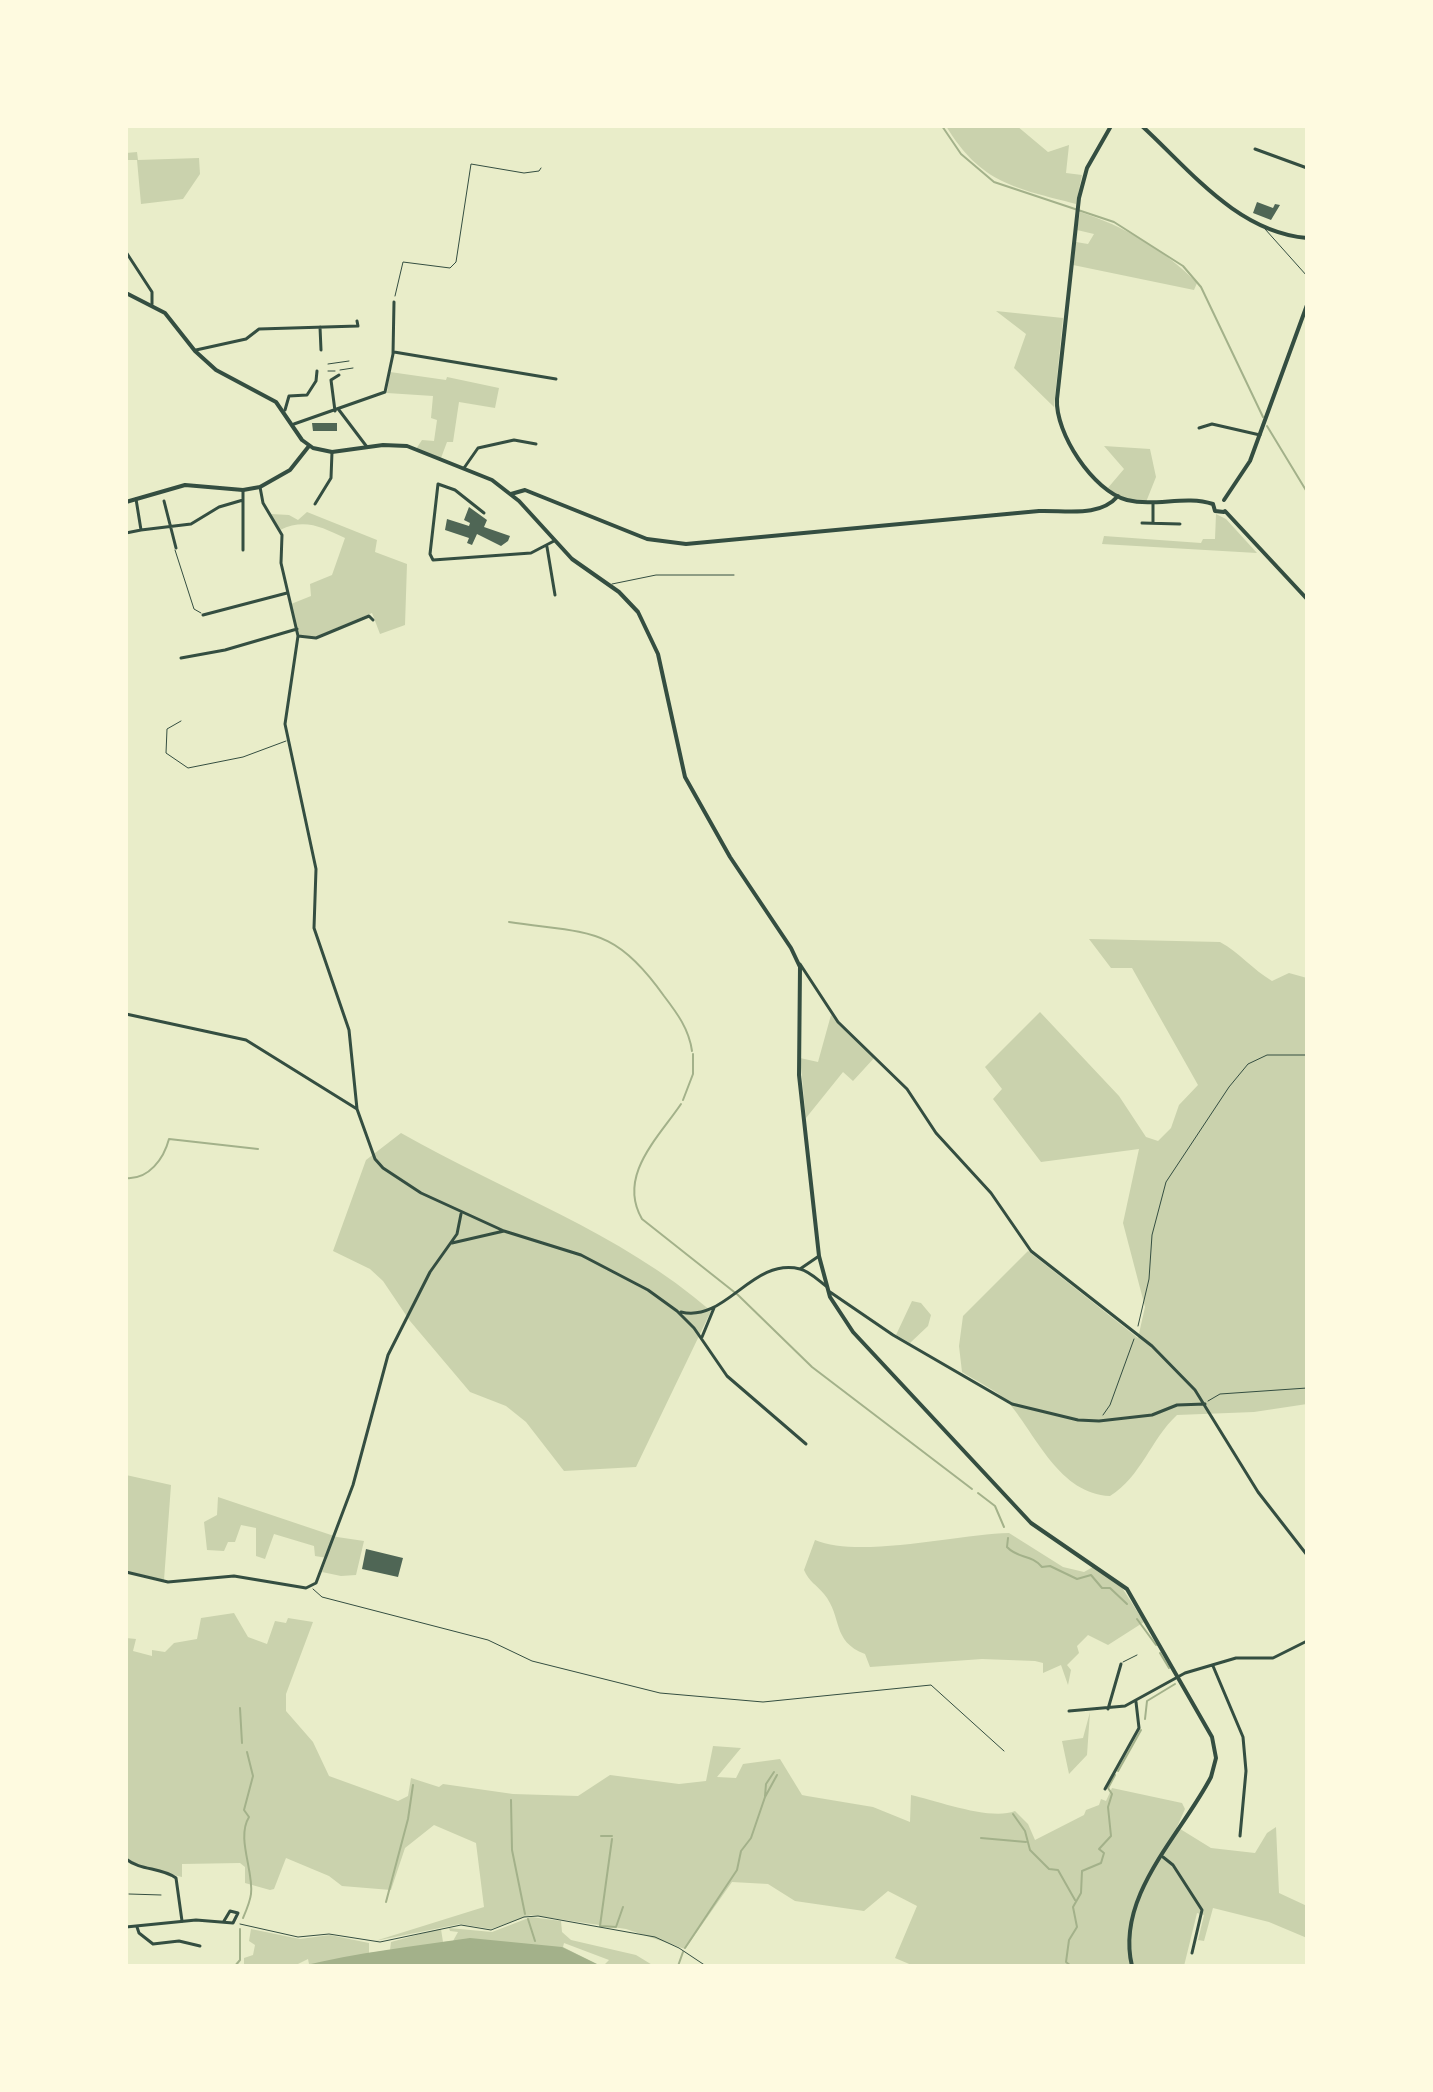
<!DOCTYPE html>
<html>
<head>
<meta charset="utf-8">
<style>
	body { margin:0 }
	#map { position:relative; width:1433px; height:2092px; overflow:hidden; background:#e9edc9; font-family:"Open Sans",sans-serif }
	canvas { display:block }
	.frame { position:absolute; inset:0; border:128px solid #fefae0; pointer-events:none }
</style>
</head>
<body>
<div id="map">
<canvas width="1433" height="2092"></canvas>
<div class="frame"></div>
</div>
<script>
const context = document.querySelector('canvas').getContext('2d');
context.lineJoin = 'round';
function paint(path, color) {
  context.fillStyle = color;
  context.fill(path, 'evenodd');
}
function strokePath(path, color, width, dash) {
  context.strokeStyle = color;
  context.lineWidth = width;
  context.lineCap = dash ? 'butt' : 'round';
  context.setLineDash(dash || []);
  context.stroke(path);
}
paint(new Path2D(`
	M946 126H1017L1048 152 1069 145 1066 173 1082 175 1076 204C1016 188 981 184 946 126Z
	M137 152 138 160 199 158 200 174 183 199 141 204 137 160H126V153Z
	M1080 212C1124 226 1165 250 1197 283L1194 290 1073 265 1076 242 1088 244 1094 234 1077 230Z
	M996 311 1063 318 1054 407 1014 368 1026 334Z
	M390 372 446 380 447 377 499 388 495 408 459 402 453 442H447L441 458 416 449 422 440 434 441 437 420 431 418 433 396 387 393Z
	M1104 446 1150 449 1156 477 1146 502 1125 499 1107 489 1124 469Z
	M307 512 377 540 375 552 407 564 405 625 380 634 372 613 315 637 298 635 291 604 311 596 310 584 332 575 345 538C321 527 305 518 280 530L271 514 289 515 298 520Z
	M1216 514 1226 519 1257 553 1102 544 1104 536 1201 543 1203 539H1215Z
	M1089 939 1220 942C1240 953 1252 969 1272 981L1289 973 1307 978V1404L1254 1412 1177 1415C1151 1439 1141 1477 1110 1496 1060 1494 1037 1437 1009 1403 998 1391 976 1381 962 1372L959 1346 963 1316 1028 1251 1138 1338 1145 1307 1123 1223 1139 1149 1041 1162 993 1099 1002 1089 985 1067 1040 1012 1119 1096 1146 1137 1158 1141 1171 1128 1179 1105 1198 1085 1132 968H1111Z
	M831 1015 875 1057 853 1081 843 1072 806 1118 800 1058 818 1062Z
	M401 1133C504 1192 620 1232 711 1311L636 1467 564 1471 526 1422 506 1406 470 1392 410 1321 383 1281 370 1269 333 1251 366 1160Z
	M912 1301 921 1303 931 1315 928 1326 910 1343 896 1335Z
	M126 1475 171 1485 164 1580 126 1571Z
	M218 1497 337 1537 364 1541 356 1575 341 1576 322 1572 327 1558 315 1556 314 1546 274 1534 265 1559 256 1556V1528L241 1525 235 1542H228L224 1551 207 1550 204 1522 217 1515Z
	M1009 1533 1063 1567 1084 1572 1093 1567 1119 1583 1144 1622 1108 1645 1088 1635 1077 1646 1079 1653 1067 1665 1071 1670 1068 1685 1061 1665 1043 1673V1663L1035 1661 982 1659 870 1667 865 1654C831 1641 843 1617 824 1594 817 1585 809 1582 804 1570L815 1540C859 1559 960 1534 1009 1533Z
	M234 1613 248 1637 267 1644 275 1621 286 1623 288 1618 313 1622 286 1694V1711L313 1742 329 1776 398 1801 408 1796 411 1778 439 1787 443 1784 513 1794 578 1796 610 1775 679 1784 706 1781 713 1746 741 1748 717 1777 736 1778 743 1764 780 1759 802 1795 807 1796 873 1807 910 1822 911 1795C938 1801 991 1821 1015 1811L1028 1824 1035 1840 1084 1815 1086 1810 1099 1805 1101 1799 1106 1801 1112 1788 1182 1803 1185 1809 1177 1827 1211 1848 1255 1853 1267 1833 1276 1827 1279 1893 1307 1906V1938L1269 1922 1213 1908 1204 1941 1198 1940 1204 1915 1197 1913 1184 1966H914L895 1958 917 1906 888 1891 864 1911 795 1901 768 1884 732 1882 685 1949 626 1929 531 1915 491 1929 460 1924 375 1941 484 1907 476 1843 434 1825 405 1848 391 1890 342 1886 329 1876 286 1858 274 1889 270 1890 245 1883V1867L240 1863 182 1864V1877C166 1873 140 1869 126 1857V1638L136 1639 133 1651 152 1656V1650L165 1652 174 1643 197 1639 201 1618Z
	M1090 1712 1087 1755 1069 1774 1062 1741 1083 1738Z
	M531 1917 561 1921 562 1932 571 1940 636 1955 654 1966H603L609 1960 564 1943 563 1947 601 1966H302L309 1964 308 1959 294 1966H244V1958L253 1955 255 1945 249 1941 251 1929 300 1939 330 1935 369 1943V1953L390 1950 391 1942 435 1930 441 1929 443 1942 453 1941 458 1932 450 1931 449 1928 492 1932Z`), '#cad2ad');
paint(new Path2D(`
	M470 1938 562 1947 601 1966H302C355 1953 414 1946 470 1938Z`), '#a3b18a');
strokePath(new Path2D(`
	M942 126 961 154 994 182 1114 222 1183 266 1201 287 1263 417
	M1267 426 1307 492
	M509 922C589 934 614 925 664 996 677 1013 689 1029 692 1051
	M683 1100 693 1074V1054
	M681 1104C658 1138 617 1176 642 1219L738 1295 812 1367 972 1489
	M126 1178C149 1180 164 1158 169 1139L258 1149
	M978 1493 995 1506 1004 1527
	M1008 1538 1007 1547C1018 1559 1031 1554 1042 1567L1050 1566 1077 1579 1091 1575 1102 1588H1110L1127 1604
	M1137 1619 1156 1645
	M1160 1653 1169 1668
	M240 1708 242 1743
	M1145 1719 1147 1701 1175 1684
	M1118 1771 1141 1730
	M765 1796 766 1784 774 1772
	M511 1800 512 1850 525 1914
	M1013 1814 1025 1831 1030 1850 1049 1869 1058 1870 1075 1900
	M601 1836H612
	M981 1838 1026 1842
	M386 1902 408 1819 413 1785
	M243 1918C246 1911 250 1902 251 1894 254 1871 236 1838 249 1817L244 1810 253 1776 247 1752
	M528 1919 535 1941
	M600 1926 612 1839
	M600 1926 616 1927 623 1907
	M685 1948 737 1870 741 1851 751 1838 765 1797 777 1775
	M235 1966 240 1960V1929
	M678 1966 683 1952
	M1071 1966 1066 1962 1069 1940 1077 1927 1073 1907 1081 1893 1082 1871 1101 1863 1104 1853 1099 1849 1111 1836 1108 1807 1112 1794 1108 1788 1115 1775`), '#a3b18a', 2);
paint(new Path2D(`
	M1257 202 1273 208 1275 204 1280 205 1271 220 1253 213Z
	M312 423H337V431H313Z
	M469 507 487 520 484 527 510 536 508 541 501 546 477 534 472 545 467 543 469 538 445 530 447 519 469 526 470 523 464 520Z
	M366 1549 403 1558 398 1577 362 1569Z`), '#4f6655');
strokePath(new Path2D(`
	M395 296 403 262 450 268 456 262 471 164 524 173 539 171 541 168
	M328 364 349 361
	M340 370 353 368
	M328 371H335
	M1138 1326 1149 1279 1152 1235 1166 1182 1229 1087 1248 1064 1267 1055H1307
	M1208 1401 1220 1394 1307 1388
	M1103 1415 1110 1405 1134 1339
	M313 1589 322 1597 488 1640 532 1661 660 1693 763 1702 931 1685 1004 1751
	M240 1924 298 1937 329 1934 380 1942 461 1925 491 1930 524 1917 538 1916 655 1937 679 1948 706 1966`), '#344e41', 1);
strokePath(new Path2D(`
	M1265 229 1307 276
	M175 550 194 609 201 613
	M612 584 656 575H734
	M181 721 167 729 166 753 188 768 243 757 286 741
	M1123 1662 1137 1655
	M129 1894 161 1895`), '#344e41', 1);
strokePath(new Path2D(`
	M1255 149 1307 168
	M126 252 152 292V304
	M320 327 321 350
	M196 350 246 339 259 329 358 326 357 321
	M394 352 556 379
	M285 410 289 396 307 395 316 381 317 371
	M339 410 367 447
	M335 411 331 380 339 375
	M294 424 385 392 393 354 394 302
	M1199 428 1212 424 1260 435
	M464 468 478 448 514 440 536 444
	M260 487 263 503 282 535 281 563 298 636 285 724 316 869 314 928 349 1030 357 1109 375 1159 383 1168 421 1193 504 1231
	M243 490V550
	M164 501 176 548
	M1153 503V523
	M315 504 331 478 332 452
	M484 513 455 490 438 484 430 554 433 560 531 553 554 541
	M1142 523 1180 524
	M141 530 191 524 219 507 243 500
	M126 533 141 530 136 499
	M547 547 555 595
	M203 615 287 593
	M298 636 316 638 369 616 373 620
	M181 658 225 650 297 629
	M800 964 838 1022 907 1089 936 1133 991 1193 1031 1251 1152 1346 1195 1390 1258 1492 1307 1555
	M126 1014 246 1040 357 1109
	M452 1243 504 1231 581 1255 648 1290 677 1311 694 1328 727 1376 806 1444
	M800 1269 819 1256
	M830 1292 893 1335 1012 1404 1078 1420 1099 1421 1152 1415 1177 1405 1205 1404
	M681 1312C726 1323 752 1257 800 1269 809 1271 818 1280 826 1286
	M702 1337 714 1308
	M126 1572 168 1582 234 1576 306 1588 316 1583 353 1485 388 1355 430 1272 457 1234 461 1214
	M1213 1666 1243 1737 1246 1771 1240 1836
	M1108 1709 1121 1664
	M1069 1711 1125 1706 1185 1673 1236 1658H1273L1307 1641
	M1105 1789 1139 1728 1136 1702
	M1163 1857 1173 1865 1202 1910 1192 1953
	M126 1859C141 1871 161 1867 176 1878L182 1921
	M137 1927 139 1933 153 1944 179 1941 200 1946`), '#344e41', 3);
strokePath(new Path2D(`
	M126 1927 196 1920 233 1923 238 1913 230 1911 224 1921`), '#344e41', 3);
strokePath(new Path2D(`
	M1111 126 1087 168 1079 198 1057 399C1055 433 1093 491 1127 500 1156 507 1185 495 1213 504
	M1142 126C1190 170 1237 232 1307 238
	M126 293 165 313 195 351 216 370 276 402 302 440 313 448 332 452 383 445 407 446 492 480 519 501 572 559 619 592 638 612 658 654 685 777 730 857 791 948 800 967 799 1075 819 1256 830 1297 853 1332 1031 1523 1127 1589 1212 1737 1216 1758 1211 1777C1181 1835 1115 1896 1132 1966
	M511 494 525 490 647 539 686 544 1039 511C1066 510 1099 518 1118 496
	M1224 500 1250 461 1307 305
	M126 502 185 485 243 490 260 487 290 470 309 446
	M1213 504 1215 511 1224 512
	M1225 511 1307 599`), '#344e41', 4);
</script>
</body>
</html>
